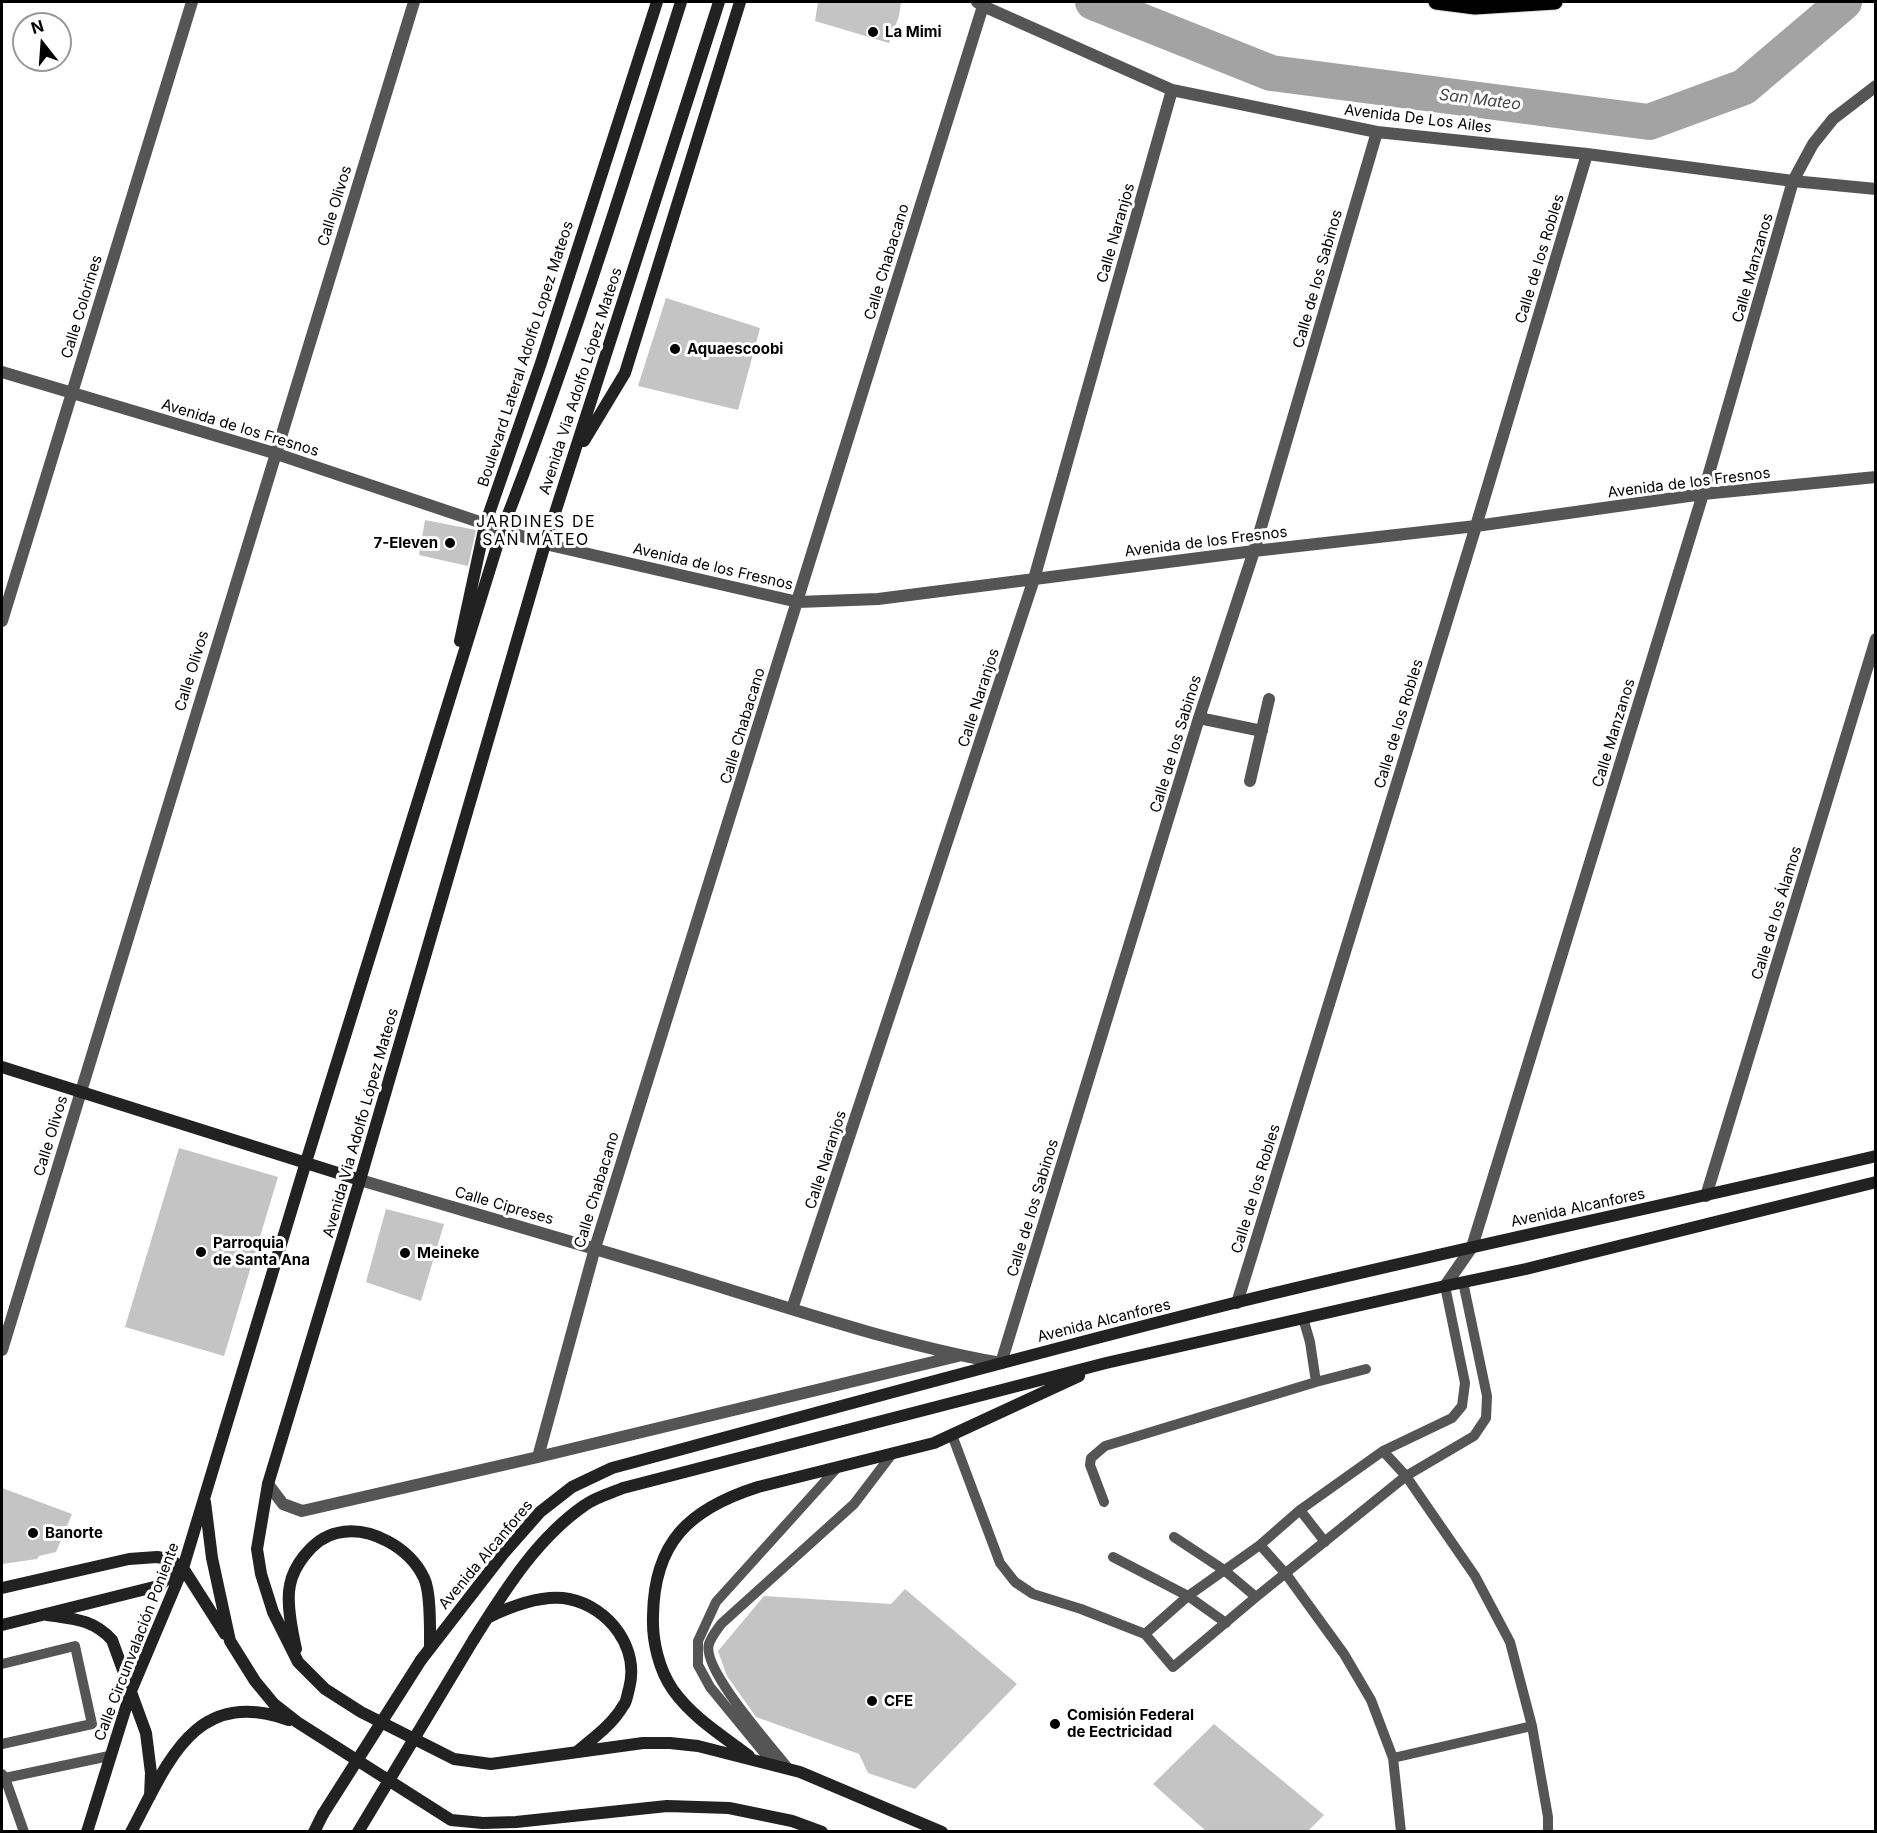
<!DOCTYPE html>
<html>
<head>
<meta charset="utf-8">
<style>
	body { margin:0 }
	#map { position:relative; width:1877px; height:1833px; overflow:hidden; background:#fff; font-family:Inter,sans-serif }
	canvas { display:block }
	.frame { position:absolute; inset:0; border:3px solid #000; pointer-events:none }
	.north { position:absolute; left:12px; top:12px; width:60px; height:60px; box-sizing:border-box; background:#fff; border:2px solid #999; border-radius:50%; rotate:343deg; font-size:16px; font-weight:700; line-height:24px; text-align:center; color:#000 }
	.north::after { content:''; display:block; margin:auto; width:21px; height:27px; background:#000; clip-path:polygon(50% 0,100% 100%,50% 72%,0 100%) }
</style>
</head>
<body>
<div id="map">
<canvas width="1877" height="1833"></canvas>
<div class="frame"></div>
<div class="north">N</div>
</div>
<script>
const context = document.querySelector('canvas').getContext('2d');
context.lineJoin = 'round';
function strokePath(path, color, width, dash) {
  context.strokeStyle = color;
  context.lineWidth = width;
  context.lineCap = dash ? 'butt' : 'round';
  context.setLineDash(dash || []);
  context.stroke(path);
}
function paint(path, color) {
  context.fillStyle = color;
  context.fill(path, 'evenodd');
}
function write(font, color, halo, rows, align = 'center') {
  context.font = font + ' Inter,sans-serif';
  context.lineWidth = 6;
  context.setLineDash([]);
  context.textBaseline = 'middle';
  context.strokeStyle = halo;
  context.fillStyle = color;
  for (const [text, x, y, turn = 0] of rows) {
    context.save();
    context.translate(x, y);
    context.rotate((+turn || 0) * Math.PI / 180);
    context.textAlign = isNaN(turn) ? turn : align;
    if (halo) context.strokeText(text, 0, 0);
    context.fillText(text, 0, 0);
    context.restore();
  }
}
strokePath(new Path2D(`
	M1093 2 1271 73 1649 122 1744 87 1844 2`), '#a3a3a3', 36);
paint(new Path2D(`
	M818 2H901L899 16 889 43 815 21Z
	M666 298 760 328 738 410 638 386Z
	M425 520 476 530 468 566 419 555Z
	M179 1148 278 1177 224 1356 125 1327Z
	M386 1209 444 1224 421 1301 366 1282Z
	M2 1488 72 1514 56 1552 39 1556 37 1559 2 1564Z
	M905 1589 1017 1684 915 1789 868 1773 859 1754 756 1717 727 1676 718 1651 764 1596 891 1604Z
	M1214 1724 1324 1815 1307 1832H1207L1153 1784Z`), '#c4c4c4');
const primary = new Path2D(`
	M1436 2 1475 7 1555 2`);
strokePath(primary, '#dbdbdb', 17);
strokePath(new Path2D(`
	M1316 1382 1366 1369
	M952 1435 1000 1563 1015 1582 1033 1594 1081 1609 1145 1634 1173 1667 1256 1597 1406 1476 1474 1436 1486 1418 1487 1396 1463 1282
	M1383 1451 1406 1476 1475 1576 1510 1642 1532 1726 1548 1817V1832
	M1104 1502 1090 1465 1091 1458 1105 1446 1316 1382 1310 1342 1303 1318
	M1300 1510 1325 1542
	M1174 1537 1224 1570 1256 1597
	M1260 1545 1286 1574 1344 1654 1371 1700 1393 1758 1401 1832
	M1113 1557 1188 1596 1226 1623
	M1145 1634 1188 1596 1260 1545 1300 1510 1383 1451 1452 1418 1462 1406 1465 1383 1445 1286
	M2 1664 75 1646 92 1724 2 1744
	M1393 1758 1532 1726
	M774 1765 710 1687 698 1665V1641L716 1602 837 1468
	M789 1769C772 1747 701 1669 709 1644 711 1637 717 1630 721 1624L854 1504 892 1454
	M2 1774 5 1778 24 1832
	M5 1778 109 1756`), '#555', 10);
strokePath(new Path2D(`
	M977 2 983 6 1172 90 1377 132 1587 154 1793 181 1876 189
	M2 372 274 453 545 544 798 602 878 599 1254 551 1476 526 1703 494 1876 477
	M2 621 192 2
	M1199 718 1262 731
	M1250 781 1269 699
	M360 1180C472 1213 584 1245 695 1279 795 1310 899 1345 1001 1363L1199 718 1254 551 1377 132
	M1706 1196 1876 639
	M1445 1286 1472 1247 1703 494 1793 181 1813 144 1833 119 1876 86
	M1237 1303 1476 526 1587 154
	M792 1309 1034 579 1172 90
	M2 1350 414 2
	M538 1457 595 1248 983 6
	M268 1484 283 1504 302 1511 538 1457 958 1356`), '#555', 12);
strokePath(new Path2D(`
	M719 2 545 544 360 1180 268 1484 257 1549 261 1574 273 1612 298 1662 325 1689 361 1712 454 1759 491 1764 643 1743H670L698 1746 800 1772 942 1832
	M584 441 625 373 740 2
	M460 641 485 525 541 363 657 2
	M2 1067 360 1180
	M205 1502 212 1558 230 1641 255 1681 274 1704 297 1722 451 1820 483 1823 516 1822 667 1806 729 1808 792 1821 822 1832
	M2 1588 129 1559 157 1557 169 1559 183 1568 225 1634
	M47 1615C73 1619 93 1619 112 1640L146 1733 151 1773 150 1796
	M489 1617C512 1606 543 1594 569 1599 609 1607 640 1648 629 1689 627 1695 627 1702 623 1706 612 1725 593 1738 577 1752
	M2 1625 158 1586 182 1568
	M474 1639C505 1590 537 1538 585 1505 596 1497 611 1493 623 1488L1106 1363 1445 1286 1526 1269 1876 1182
	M296 1649C292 1631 286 1603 290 1585 292 1574 297 1565 304 1556 312 1546 323 1536 337 1533 370 1525 410 1548 424 1578 431 1592 430 1630 430 1647
	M421 1660 503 1554 540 1512 572 1487 612 1468C820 1412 1029 1354 1238 1302 1450 1250 1663 1206 1876 1156
	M749 1756C723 1736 693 1718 673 1690 659 1670 652 1641 653 1616 654 1542 689 1509 758 1487L934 1443 1079 1376
	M87 1832 131 1691 183 1568 306 1162 502 530C570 356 625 179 681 2
	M131 1832C168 1763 194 1686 289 1720
	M314 1832 323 1814`), '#222', 12);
strokePath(primary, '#000', 15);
strokePath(new Path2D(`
	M323 1814 421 1660
	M358 1832 474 1639`), '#222', 12);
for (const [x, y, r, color] of [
	[873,32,6,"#000"],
	[675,349,6,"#000"],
	[450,543,6,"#000"],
	[201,1252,6,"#000"],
	[405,1253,6,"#000"],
	[33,1533,6,"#000"],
	[872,1701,6,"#000"],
	[1055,1724,6,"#000"]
]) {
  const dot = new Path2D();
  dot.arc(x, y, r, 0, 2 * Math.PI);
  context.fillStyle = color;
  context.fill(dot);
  strokePath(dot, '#fff', 2);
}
write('bold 15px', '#000', '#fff', [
	["La Mimi",885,32],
	["Aquaescoobi",687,349],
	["7-Eleven",438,543,"right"],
	["Parroquia",213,1243],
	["de Santa Ana",213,1260],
	["Meineke",417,1253],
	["Banorte",45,1533],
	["CFE",884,1701],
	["Comisión Federal",1067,1715],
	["de Eectricidad",1067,1732]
], 'left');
write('15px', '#000', '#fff', [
	["Avenida De Los Ailes",1418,119,7],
	["Calle Olivos",335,206,-73],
	["Calle Naranjos",1116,233,-74],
	["Calle de los Robles",1540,259,-73],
	["Calle Chabacano",887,262,-73],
	["Calle Manzanos",1753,268,-74],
	["Calle de los Sabinos",1318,279,-74],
	["Calle Colorines",82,307,-73],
	["Boulevard Lateral Adolfo Lopez Mateos",526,354,-72],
	["Avenida Via Adolfo López Mateos",581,381,-72],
	["Avenida de los Fresnos",240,428,17],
	["Avenida de los Fresnos",1689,483,-7],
	["Avenida de los Fresnos",1206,542,-7],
	["Avenida de los Fresnos",713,567,13],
	["Calle Olivos",192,671,-73],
	["Calle Naranjos",979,698,-72],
	["Calle de los Robles",1399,724,-73],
	["Calle Chabacano",743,726,-73],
	["Calle Manzanos",1614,733,-73],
	["Calle de los Sabinos",1176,744,-73],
	["Calle de los Álamos",1777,913,-73],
	["Avenida Via Adolfo López Mateos",361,1123,-74],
	["Calle Olivos",51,1136,-73],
	["Calle Naranjos",826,1160,-72],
	["Calle de los Robles",1256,1189,-73],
	["Calle Chabacano",597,1190,-73],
	["Calle Cipreses",504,1206,16],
	["Calle de los Sabinos",1033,1208,-73],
	["Avenida Alcanfores",1578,1208,-12],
	["Avenida Alcanfores",1104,1321,-14],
	["Avenida Alcanfores",486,1555,-50],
	["Calle Circunvalación Poniente",137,1642,-69]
]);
write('italic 16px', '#444', '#fff', [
	["San Mateo",1480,100,7]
]);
context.letterSpacing = '1.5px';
write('16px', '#000', '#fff', [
	["JARDINES DE",536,522],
	["SAN MATEO",536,540]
]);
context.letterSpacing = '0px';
</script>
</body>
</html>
